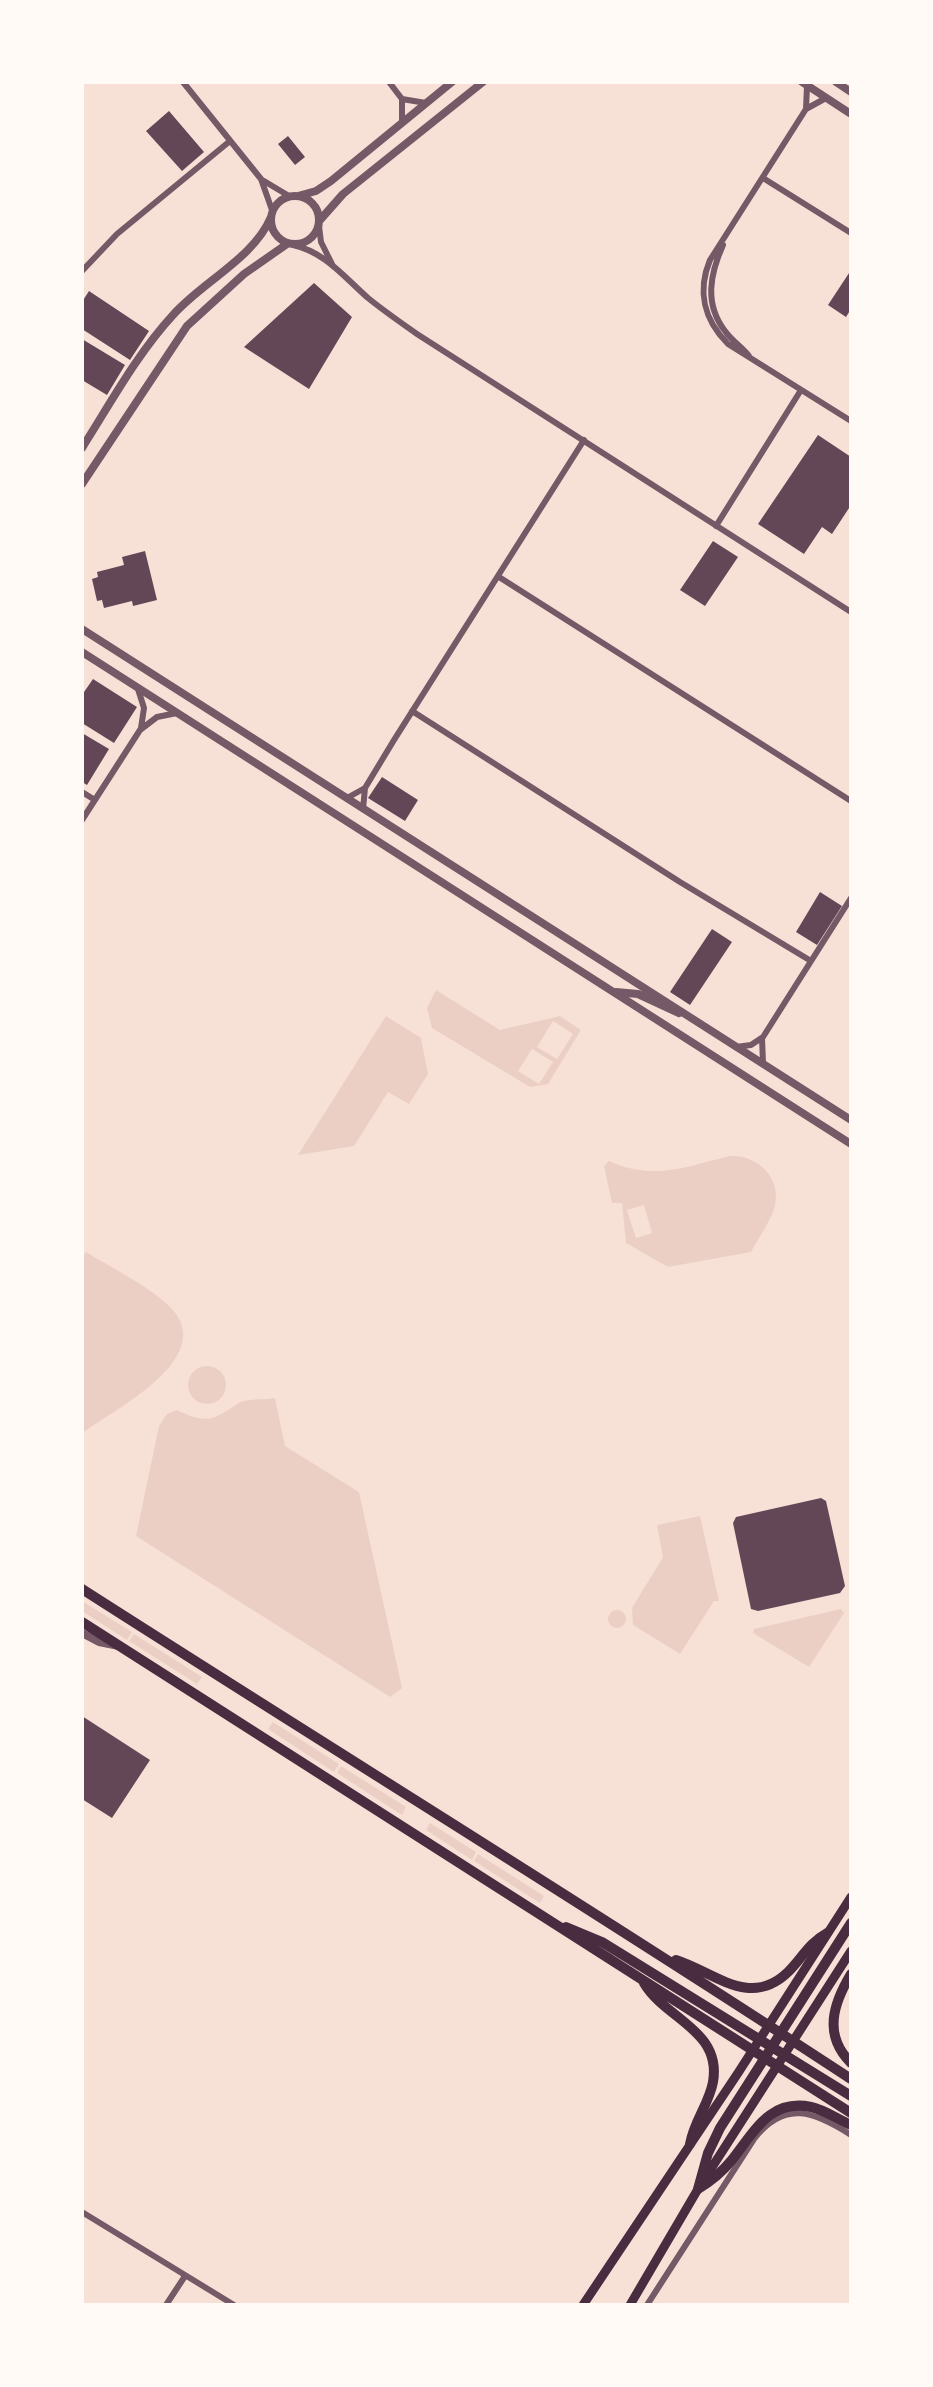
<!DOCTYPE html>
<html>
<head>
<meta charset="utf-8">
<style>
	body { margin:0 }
	#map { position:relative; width:933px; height:2387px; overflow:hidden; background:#f7e1d7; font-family:"PT Sans",sans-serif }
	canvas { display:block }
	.frame { position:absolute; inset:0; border:84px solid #fffaf5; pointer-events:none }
</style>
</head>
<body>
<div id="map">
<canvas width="933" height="2387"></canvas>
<div class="frame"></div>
</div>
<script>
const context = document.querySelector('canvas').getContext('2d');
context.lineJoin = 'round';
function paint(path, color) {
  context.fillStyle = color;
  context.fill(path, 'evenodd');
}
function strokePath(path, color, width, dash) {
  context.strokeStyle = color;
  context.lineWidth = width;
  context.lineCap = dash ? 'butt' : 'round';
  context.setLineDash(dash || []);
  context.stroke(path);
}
paint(new Path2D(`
	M436 990 500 1030 560 1016 581 1030 548 1084 530 1087 432 1028 427 1008ZM553 1021 573 1034 557 1059 537 1047ZM532 1049 553 1062 539 1084 518 1071Z
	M386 1016 421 1038 428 1074 409 1104 388 1092 354 1146 298 1155Z
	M730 1156C760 1154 785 1182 773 1212 767 1226 758 1239 751 1252L668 1267 626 1243 622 1203H612L604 1166 609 1161C654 1181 684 1167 730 1156ZM644 1205 652 1233 636 1238 627 1210Z
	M86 1252C112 1268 151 1287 171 1308 218 1357 116 1409 82 1433V1258Z
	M188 1385a19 19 0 1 1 38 0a19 19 0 1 1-38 0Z
	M275 1398 285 1446 359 1492 402 1688 390 1697 136 1536 159 1426 167 1414 177 1410C206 1424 212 1421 237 1404 245 1398 265 1400 275 1398Z
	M700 1516 719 1601H714L680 1654 633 1625 632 1608 663 1557 657 1525Z
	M82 1601 132 1632 127 1640 82 1611Z
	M841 1609 844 1613 809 1667 753 1633 754 1629Z
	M608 1619a9 9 0 1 1 18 0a9 9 0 1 1-18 0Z
	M134 1634 202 1677 197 1684 129 1641Z
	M273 1722 339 1764 334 1772 268 1729Z
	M341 1766 406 1807 402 1815 337 1773Z
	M430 1823 476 1852 472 1860 426 1830Z
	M478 1854 544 1896 540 1903 474 1861Z`), '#ebcfc5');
paint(new Path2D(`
	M169 111 204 152 182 171 146 131Z
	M288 136 305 157 295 165 278 144Z
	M851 270V309L846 317 828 305Z
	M314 283 352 317 309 389 244 347Z
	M89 291 149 331 130 360 82 329V302Z
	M82 339 125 365 107 395 82 380Z
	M818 435 851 457V505L832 534 822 527 804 554 758 524Z
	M713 541 738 557 705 606 680 590Z
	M145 551 157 600 133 606 132 601 104 608 102 600 97 601 92 579 98 577 97 572 124 565 122 557Z
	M93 679 137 707 114 743 82 723V695Z
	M82 733 109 749 87 785 82 782Z
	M382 777 418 800 405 821 368 798Z
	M820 892 842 906 817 945 796 932Z
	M712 929 732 942 690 1005 670 992Z
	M821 1498 826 1501 845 1586 840 1593 758 1611 751 1609 733 1523 736 1517Z
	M82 1716 150 1760 112 1818 82 1799Z`), '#644757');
strokePath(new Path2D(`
	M183 82 261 179 272 210
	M389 82 402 99 426 103
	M807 86 806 109 710 260C697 291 704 320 728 344L851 421
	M806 109 826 98
	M402 122V99
	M763 178 851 233
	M264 181 289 196
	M319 226 321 242 332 264
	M293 245C325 252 344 277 368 298 384 311 400 322 417 334L851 612
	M723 245C710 274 704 304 725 331 732 341 742 347 749 356
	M82 271 117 234 230 141
	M716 526 801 390
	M499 577 851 801
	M138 689 144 708 141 728
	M412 711 680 882 811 961
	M82 792 95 800
	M347 798 365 788
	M363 809 365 788 394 740 584 440
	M82 820 140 730 157 717 177 713
	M762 1038 763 1063
	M736 1047 751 1045 763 1037 851 898
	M82 2212 234 2305
	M166 2305 185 2276
	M647 2305 754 2139C785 2099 815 2112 851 2135`), '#755966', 6);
strokePath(new Path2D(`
	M802 82 851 114
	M836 82 851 92
	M271 220a24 24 0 1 1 48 0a24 24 0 1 1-48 0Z
	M298 196 316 191 331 181 452 82
	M320 220 343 194 483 82
	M82 448C110 404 137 354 173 315 202 282 254 258 271 217
	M82 484 187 326 244 274 287 244
	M82 629 851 1120
	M82 652 851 1144
	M616 992 638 994 679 1013
	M82 1633 99 1642 119 1646`), '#755966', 8);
strokePath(new Path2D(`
	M583 2305 738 2073 851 1897
	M630 2305 698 2189 851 1951`), '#4a2c40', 9);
strokePath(new Path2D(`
	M82 1589C338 1753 597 1912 851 2079
	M82 1622 851 2113
	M566 1927 602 1942 851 2096
	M676 1960C714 1972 750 2009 788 1972 802 1958 809 1943 827 1933
	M851 1974C833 2004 823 2035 851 2063
	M644 1983C665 2019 722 2030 713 2082 709 2104 694 2121 690 2144
	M698 2189 708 2153 720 2128 851 1923
	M698 2189C711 2181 722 2172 731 2161 753 2134 769 2098 811 2107 825 2110 837 2119 851 2125`), '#4a2c40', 10);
</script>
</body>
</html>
